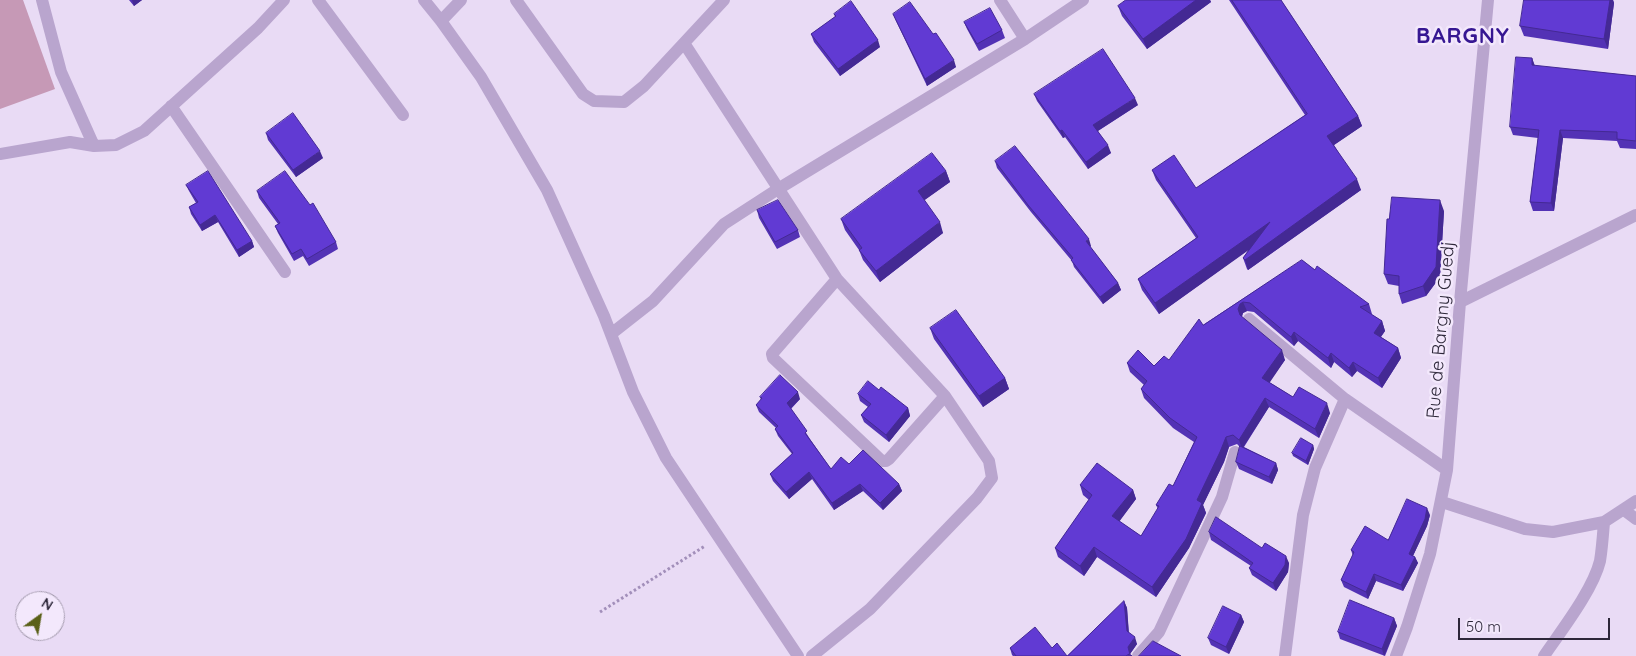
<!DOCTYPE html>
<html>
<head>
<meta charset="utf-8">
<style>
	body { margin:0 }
	#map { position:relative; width:1636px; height:656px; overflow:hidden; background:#e9dbf5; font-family:Quicksand,sans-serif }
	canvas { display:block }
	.north { position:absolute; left:15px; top:591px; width:50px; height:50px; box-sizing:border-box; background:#f3e8fc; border:1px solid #a49bae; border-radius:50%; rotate:32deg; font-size:14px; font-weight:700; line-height:20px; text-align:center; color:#2d2739 }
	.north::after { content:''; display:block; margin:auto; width:18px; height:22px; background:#5a6018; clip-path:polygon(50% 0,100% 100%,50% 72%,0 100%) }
	.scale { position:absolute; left:1458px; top:618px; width:152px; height:22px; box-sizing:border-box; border:2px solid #2d2739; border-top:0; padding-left:6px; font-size:15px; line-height:18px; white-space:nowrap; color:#2d2739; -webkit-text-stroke:4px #f3e8fc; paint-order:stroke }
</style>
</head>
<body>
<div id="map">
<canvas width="1636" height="656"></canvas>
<div class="north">N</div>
<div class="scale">50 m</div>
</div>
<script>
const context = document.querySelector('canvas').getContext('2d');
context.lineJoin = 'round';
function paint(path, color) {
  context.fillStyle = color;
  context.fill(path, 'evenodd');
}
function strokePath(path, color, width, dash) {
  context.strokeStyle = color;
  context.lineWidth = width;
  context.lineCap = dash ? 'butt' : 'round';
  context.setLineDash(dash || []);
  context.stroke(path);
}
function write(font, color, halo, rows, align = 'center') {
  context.font = font + ' Quicksand,sans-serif';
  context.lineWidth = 5;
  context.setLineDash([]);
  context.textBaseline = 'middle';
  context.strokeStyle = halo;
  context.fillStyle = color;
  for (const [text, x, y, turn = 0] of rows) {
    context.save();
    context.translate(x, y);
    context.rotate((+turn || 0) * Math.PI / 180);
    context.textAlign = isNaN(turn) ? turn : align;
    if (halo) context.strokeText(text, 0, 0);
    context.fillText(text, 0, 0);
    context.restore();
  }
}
paint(new Path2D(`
	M0 0H23L55 89 0 109Z`), '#c699b6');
strokePath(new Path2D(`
	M600 612 705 546`), '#a28fba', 3, [2.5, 2.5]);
strokePath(new Path2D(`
	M42 0 61 72 94 146
	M318 0 403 115
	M424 0 441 21 481 77 547 190 604 316 633 392 666 458 798 656
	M516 0 583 94 594 101 624 102 644 86 724 0
	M1000 0 1025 39
	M441 21 461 0
	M684 43 837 279 945 396 989 461 992 478 977 498 870 609 812 656
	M171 106 285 272
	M0 154 70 142 94 146 116 145 144 131 258 28 284 0
	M837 279 772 354 773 358 882 461H886L889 459 945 396
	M1460 302 1636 215
	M1249 319 1345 399 1447 470
	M611 334 653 301 724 224 778 189 1025 39 1083 0
	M1442 502 1525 529 1553 532 1604 522 1636 501
	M1624 510 1636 519
	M1138 656 1159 632 1222 497 1235 452
	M1285 656 1303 515 1315 468 1345 399
	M1396 656 1407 627 1430 554 1447 470 1460 302 1488 0
	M1544 656C1561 631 1593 590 1600 561 1602 549 1603 535 1604 522`), '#b9a5ce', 12);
paint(new Path2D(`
	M129 0H142L134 6Z
	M1126 0H1210L1211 2 1147 49 1122 16 1118 6Z
	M1229 0H1281L1358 116 1362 126 1334 145 1361 190 1248 270 1247 269 1243 258 1249 249 1159 314 1142 290 1138 279 1196 238 1156 180 1152 170 1196 188 1305 115Z
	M1524 0H1613L1614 3 1608 49 1524 36 1520 26Z
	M834 14 880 47 840 76 814 42 811 34 835 17Z
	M893 14 933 34 956 67 927 86 896 21Z
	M964 22 1002 30 1005 38 979 51 967 29Z
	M1532 58 1535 66 1636 76V149L1620 148 1617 141 1563 138 1554 211H1533L1530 202 1538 138 1513 135 1510 127Z
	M1034 94 1138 105 1098 131 1111 153 1088 169 1065 137 1063 138 1037 101Z
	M266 133 323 158 296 177 268 140Z
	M995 161 1091 246 1090 247 1118 283 1121 290 1103 304 1074 267 1072 261 1031 212 997 168Z
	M946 171 950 182 924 200 943 233 880 282 863 260 859 250 845 230 841 219Z
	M186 185 252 241 254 247 239 257 218 222 202 231 191 214 189 207 196 203 189 191Z
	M257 191 336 242 338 249 309 266 303 256 294 261 278 233 275 226 278 224 259 198Z
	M757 210 798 230 800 237 777 249 759 218Z
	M1444 211 1440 277 1426 296 1402 304 1399 294V286L1388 284 1384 274Z
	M1302 260 1315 270 1369 304 1372 314H1371L1382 321 1385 331 1381 337 1398 348 1401 358 1382 388 1357 371 1352 377 1334 362 1331 368 1298 341 1294 346 1254 312 1247 311 1243 313 1242 317 1285 360 1269 382 1293 397 1330 413 1319 438 1269 407 1244 447 1276 463 1278 470 1272 484 1239 469 1236 462 1240 447 1237 444 1229 447 1224 462 1203 505 1206 513 1189 548 1156 597 1097 557 1084 576 1058 557 1055 548 1089 500 1083 495 1080 485 1133 490 1136 499 1119 521 1141 536 1158 509 1156 505 1173 486 1194 442 1173 428 1144 398 1141 389 1144 385 1130 372 1127 363 1154 366 1169 360 1203 325Z
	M930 328 1005 378 1009 389 983 407 934 339Z
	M879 390 908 408 910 416 889 442 864 422 861 415 868 407 860 401 858 394Z
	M760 397 800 399 791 409 810 439 831 469 849 464 899 484 902 491 883 510 863 491 834 510 812 479 789 499 773 481 770 474 792 454 778 436 775 429 776 428 759 412 756 405 761 400Z
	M1313 445 1314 449 1308 465 1293 456 1292 453Z
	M1430 515 1427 526 1413 556 1415 557 1418 563 1403 591 1376 581 1368 599 1344 587 1341 580 1353 556 1351 550 1388 540Z
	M1209 532 1262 548 1289 563 1288 572 1276 591 1252 575 1249 568 1251 566 1211 540Z
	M1124 601 1127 608 1129 633 1137 644 1130 654 1132 656H1013L1012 655 1010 648H1052L1067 656Z
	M1241 615 1244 622 1229 654 1211 645 1208 638Z
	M1394 618 1397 626 1385 656 1340 639 1338 632Z`), '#5332b5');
paint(new Path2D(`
	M132 0H142L134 6Z
	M1196 0H1210L1211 2 1147 49 1143 39Z
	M1610 0H1613L1614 3 1608 49 1604 39Z
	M878 40 880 47 840 76 838 69Z
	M1532 58 1535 67 1532 65Z
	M954 60 956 67 927 86 925 79Z
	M1135 98 1138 105 1096 132 1093 125Z
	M1358 116 1362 126 1331 147 1327 136Z
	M1062 130 1065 137 1063 138 1060 131Z
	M1560 130 1563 138 1554 211 1551 203Z
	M1108 145 1111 153 1088 169 1086 162Z
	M320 151 323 158 296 177 293 170Z
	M946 171 950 182 922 202 918 191Z
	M1357 179 1361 190 1248 270 1245 260Z
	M1440 200 1444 211 1440 277 1426 296 1423 286Z
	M215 215 218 222 202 231 200 225Z
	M940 222 943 233 880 282 876 271Z
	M1270 222 1274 232 1159 314 1155 303Z
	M1089 239 1091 246 1088 248 1086 241Z
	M252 241 254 247 239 257 237 250Z
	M1118 283 1121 290 1103 304 1100 297Z
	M1243 302 1247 311 1243 313 1241 318 1238 309 1240 304Z
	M1382 321 1385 331 1377 342 1374 333Z
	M1294 332 1298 341 1294 346 1291 337Z
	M1398 348 1401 358 1382 388 1378 378Z
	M1282 350 1285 360 1266 388 1262 378Z
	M1331 353 1334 362 1331 368 1328 358Z
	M1353 362 1357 371 1352 377 1349 368Z
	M1005 378 1009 389 983 407 979 396Z
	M798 392 800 399 789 410 787 403Z
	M1265 398 1269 407 1242 449 1239 440Z
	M1327 403 1330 413 1319 438 1315 429Z
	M908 408 910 416 889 442 886 435Z
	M1226 437 1229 447 1224 462 1203 505 1206 513 1189 548 1156 597 1152 587 1197 500Z
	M1313 445 1314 449 1308 465 1306 461Z
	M1276 463 1278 470 1272 484 1269 477Z
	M809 472 812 479 789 499 786 492Z
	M860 484 863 491 834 510 832 503Z
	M899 484 902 491 883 510 880 503Z
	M1133 490 1136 499 1116 526 1112 516Z
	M1427 508 1430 515 1427 526 1411 560 1409 554Z
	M1094 547 1097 557 1084 576 1080 566Z
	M1286 556 1289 563 1288 572 1276 591 1273 583Z
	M1415 557 1418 563 1403 591 1401 585Z
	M1374 574 1376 581 1368 599 1366 592Z
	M1124 601 1127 608 1129 638 1127 631Z
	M1241 615 1244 622 1229 654 1226 647Z
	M1394 618 1397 626 1384 656 1382 649Z
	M1135 637 1137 644 1130 654V656L1128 647Z`), '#442994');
const building = new Path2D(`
	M1126 0H1196L1143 39 1118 6Z
	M1232 0H1281L1358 116 1327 136 1357 179 1245 260 1243 258 1270 222 1155 303 1138 279 1198 237 1152 170 1174 155 1196 188 1307 114Z
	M1524 0H1610L1604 39 1520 26Z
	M851 1 878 40 838 69 811 34 836 16 834 14Z
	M910 2 933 34 936 33 954 60 925 79 893 14Z
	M990 8 1002 30 977 44 964 22Z
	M1103 49 1135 98 1093 125 1108 145 1086 162 1062 130 1060 131 1034 94Z
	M1516 57 1532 58V65L1636 76V141L1617 139V132L1560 130 1551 203 1530 202 1539 130 1510 127Z
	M293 113 320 151 293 170 266 133Z
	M1015 146 1089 239 1086 241 1118 283 1100 297 1071 260 1073 258 1028 205 995 161Z
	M932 153 946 171 918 191 940 222 876 271 859 250 862 248 841 219Z
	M208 171 252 241 237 250 215 215 200 225 189 207 198 202 186 185Z
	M285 171 310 205 313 203 336 242 307 259 301 249 292 254 275 226 280 223 257 191Z
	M1392 197 1440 200 1436 267 1423 286 1399 294V276L1384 274 1387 219H1389Z
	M778 200 798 230 775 242 757 210Z
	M1302 260 1315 270 1317 266 1369 304 1360 307 1382 321 1374 333 1398 348 1378 378 1353 362 1349 368 1331 353 1328 358 1294 332 1291 337 1250 303 1243 302 1240 304 1238 309 1240 315 1282 350 1262 378 1293 397 1299 387 1327 403 1315 429 1265 398 1239 440 1233 435 1226 437 1220 452 1197 500 1202 503 1186 539 1152 587 1094 547 1080 566 1055 548 1092 495 1080 485 1097 463 1133 490 1112 516 1141 536 1159 506 1156 505 1169 484 1173 486 1197 437 1170 418 1141 389 1147 381 1127 363 1138 350 1154 366 1164 356 1169 360 1199 319 1203 325Z
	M956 310 1005 378 979 396 930 328Z
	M780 375 798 392 787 403 807 431 805 433 831 469 841 457 849 464 863 450 899 484 880 503 860 484 832 503 809 472 786 492 770 474 793 453 775 429 778 426 756 405 762 398 760 397Z
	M868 381 879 390 881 387 908 408 886 435 861 415 871 404 858 394Z
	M1301 438 1313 445 1306 461 1292 453Z
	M1240 446 1276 463 1269 477 1236 462Z
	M1407 499 1427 508 1425 519 1409 554 1415 557 1401 585 1374 574 1366 592 1341 580 1354 552 1351 550 1365 526 1388 540Z
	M1216 517 1262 548 1265 543 1286 556 1285 565 1273 583 1249 568 1253 563 1209 532Z
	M1350 600 1394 618 1382 649 1338 632Z
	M1124 601 1127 631 1135 637 1128 647 1130 655 1132 656H1129V654L1126 656H1016L1010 648 1035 627 1052 648 1057 643 1067 656Z
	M1223 606 1241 615 1226 647 1208 638Z
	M1153 641 1181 656H1139Z`);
paint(building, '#613ad3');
strokePath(building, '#442994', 1);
write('18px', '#2d2739', '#f3e8fc', [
	["Rue de Bargny Guedj",1441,330,-85]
]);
context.letterSpacing = '1px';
write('bold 22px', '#361792', '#f3e8fc', [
	["BARGNY",1463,36]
]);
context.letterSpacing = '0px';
</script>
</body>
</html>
